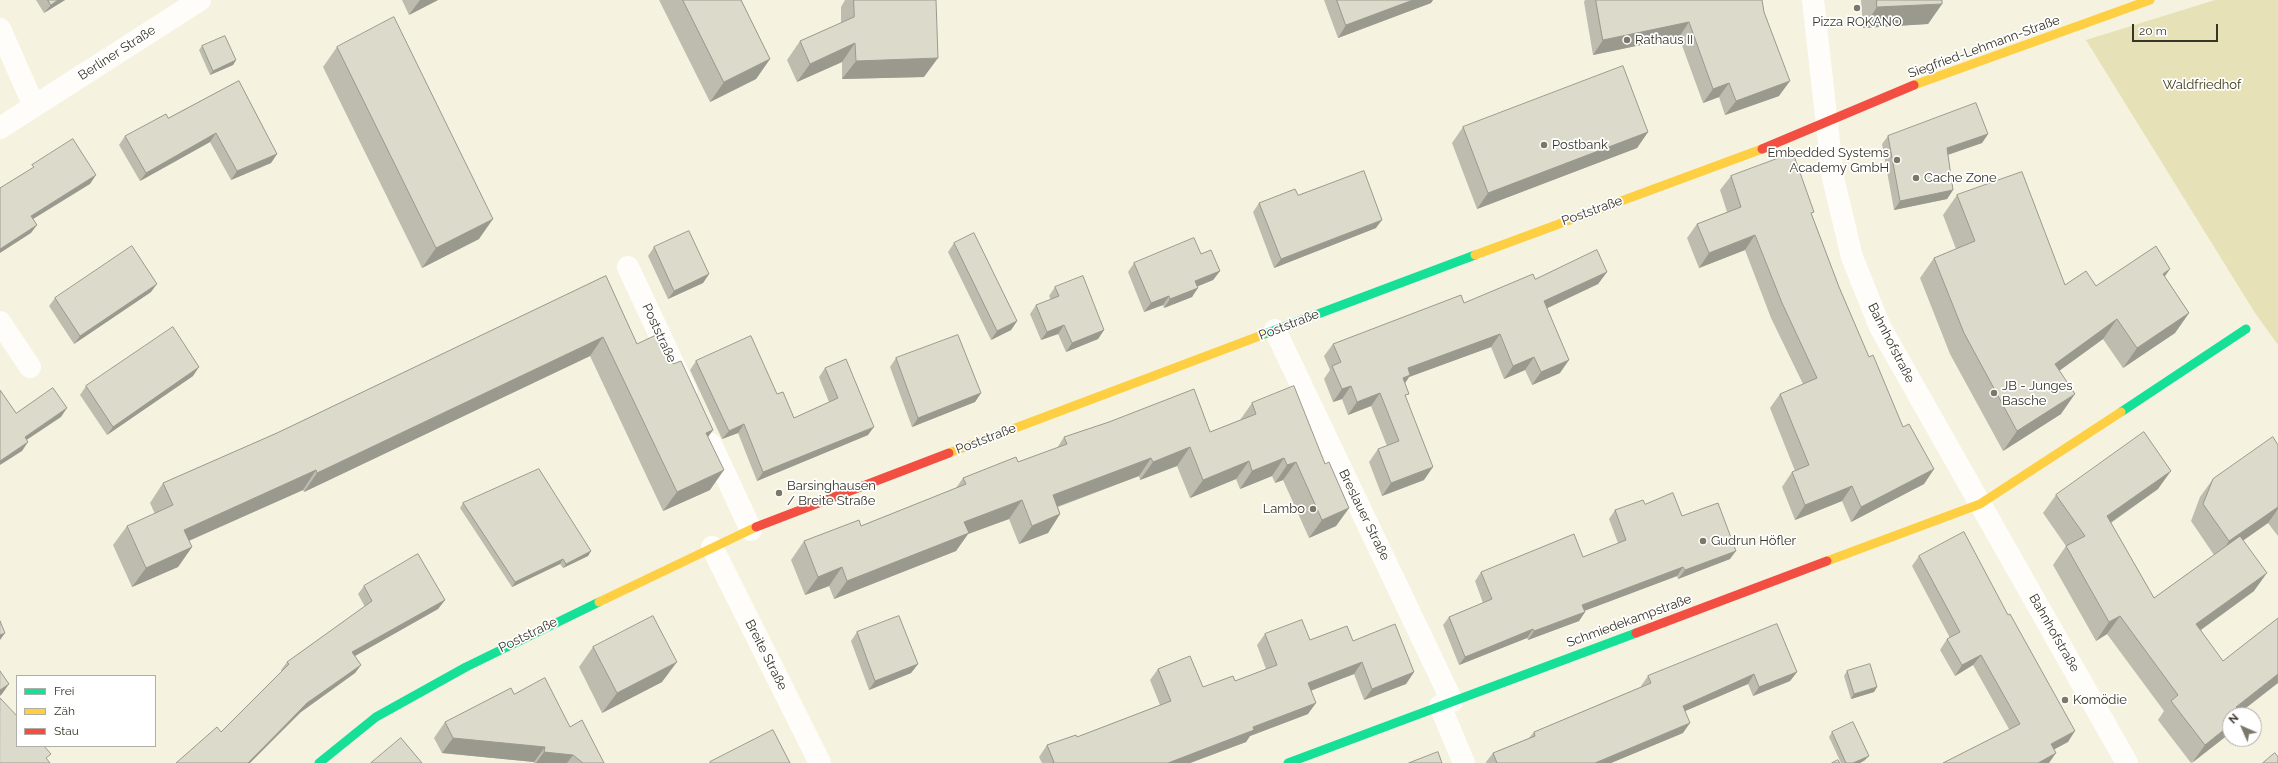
<!DOCTYPE html>
<html>
<head>
<meta charset="utf-8">
<style>
	body { margin:0 }
	#map { position:relative; width:2278px; height:763px; overflow:hidden; background:#f5f3df; font-family:Raleway,sans-serif }
	canvas { display:block }
	.legend { position:absolute; left:16px; top:675px; width:140px; height:72px; box-sizing:border-box; background:#fff; border:1px solid #afaea9; margin:0; padding:5px 7px; list-style:none; font-size:12px; color:#373528 }
	.legend li { display:flex; align-items:center; gap:8px; height:20px }
	.legend b { width:20px; border:1px solid #afaea9 }
	.north { position:absolute; left:2222px; top:707px; width:40px; height:40px; box-sizing:border-box; background:#fff; border:1px solid #afaea9; border-radius:50%; rotate:315deg; font-size:11px; font-weight:700; line-height:16px; text-align:center; color:#373528 }
	.north::after { content:''; display:block; margin:auto; width:14px; height:18px; background:#7a7868; clip-path:polygon(50% 0,100% 100%,50% 72%,0 100%) }
	.scale { position:absolute; left:2132px; top:24px; width:86px; height:18px; box-sizing:border-box; border:2px solid #373528; border-top:0; padding-left:5px; font-size:12px; line-height:14px; white-space:nowrap; color:#373528; -webkit-text-stroke:3px #fff; paint-order:stroke }
</style>
</head>
<body>
<div id="map">
<canvas width="2278" height="763"></canvas>
<ul class="legend">
<li><b style="height:5px;background:#16e098"></b>Frei</li>
<li><b style="height:5px;background:#ffcf43"></b>Zäh</li>
<li><b style="height:5px;background:#f24e42"></b>Stau</li>
</ul>
<div class="north">N</div>
<div class="scale">20 m</div>
</div>
<script>
const context = document.querySelector('canvas').getContext('2d');
context.lineJoin = 'round';
function paint(path, color) {
  context.fillStyle = color;
  context.fill(path, 'evenodd');
}
function strokePath(path, color, width, dash) {
  context.strokeStyle = color;
  context.lineWidth = width;
  context.lineCap = dash ? 'butt' : 'round';
  context.setLineDash(dash || []);
  context.stroke(path);
}
function write(font, color, halo, rows, align = 'center') {
  context.font = font + ' Raleway,sans-serif';
  context.lineWidth = 3.5;
  context.setLineDash([]);
  context.textBaseline = 'middle';
  context.strokeStyle = halo;
  context.fillStyle = color;
  for (const [text, x, y, turn = 0] of rows) {
    context.save();
    context.translate(x, y);
    context.rotate((+turn || 0) * Math.PI / 180);
    context.textAlign = isNaN(turn) ? turn : align;
    if (halo) context.strokeText(text, 0, 0);
    context.fillText(text, 0, 0);
    context.restore();
  }
}
paint(new Path2D(`
	M2215 0H2278V345L2255 313 2086 40Z`), '#e6e1b6');
strokePath(new Path2D(`
	M1813 0 1833 178 1852 257 1880 327 2127 763
	M0 29 34 106
	M0 128 200 0
	M628 267 686 391
	M0 322 30 367
	M1275 330 1452 701
	M711 444 751 530
	M712 547 820 763
	M1440 706 1464 763`), '#fefdfa', 22);
strokePath(new Path2D(`
	M1262 335 1475 255
	M2121 412 2246 329
	M319 763 376 717 466 667 599 602
	M1288 763 1636 633`), '#16e098', 9);
strokePath(new Path2D(`
	M1914 85 2150 0
	M1475 255 1762 149
	M949 453 1262 335
	M1827 561 1980 504 2121 412
	M599 602 756 527`), '#ffcf43', 9);
strokePath(new Path2D(`
	M1762 149 1914 85
	M756 527 949 453
	M1636 633 1827 561`), '#f24e42', 9);
paint(new Path2D(`
	M36 0H65L44 13Z
	M402 0H438L409 15Z
	M659 0H741L770 59 756 79 710 102Z
	M845 0H936L924 77 842 79V62L797 82 787 60 800 41 841 23V7Z
	M1324 0H1433L1431 3 1338 38Z
	M1585 0H1762L1779 96 1725 115 1719 97 1703 103 1679 37 1593 55 1584 2Z
	M1861 0H1942V4L1928 24 1863 28Z
	M202 46 236 60 233 65 210 75 199 50Z
	M337 47 479 239 422 268 323 67Z
	M239 81 277 154 271 163 231 180 210 142 140 181 119 145 125 136 168 118Z
	M1463 127 1648 132 1637 148 1477 209 1452 143Z
	M1988 134 1982 143 1948 155 1953 190 1947 199 1894 210 1882 144 1888 136Z
	M1731 176 1812 215 1839 287 1869 357 1903 427 1934 469 1924 484 1851 522 1842 501 1795 520 1782 487 1792 472 1795 471 1770 408 1780 394 1803 384 1771 318 1745 250 1699 268 1687 238 1697 224 1727 212 1720 190Z
	M1957 195 2065 285 2096 286 2165 277 2189 313 2175 333 2123 368 2103 339 2059 371 2061 414 2003 451 1950 354 1920 278 1934 258 1956 249 1943 215Z
	M1259 203 1376 228 1274 268 1253 212Z
	M954 243 1017 321 1011 330 991 340 948 252Z
	M654 247 709 274 703 283 668 299 648 256Z
	M1201 254 1220 271 1213 280 1198 286 1192 297 1164 308 1163 305 1144 312 1128 272 1134 263Z
	M1607 272 1598 284 1547 308 1560 373 1532 385 1525 370 1504 379 1491 347 1409 377 1405 383 1406 398 1424 480 1382 496 1369 462 1378 449 1387 446 1371 406 1348 415 1342 399 1333 402 1324 379 1330 370 1324 356 1333 344 1464 303 1535 279Z
	M606 276 637 344 673 364 713 430 708 437 710 490 663 511 590 356 304 492 303 490 189 541 192 547 178 567 132 587 113 545 127 526 155 514 150 503 163 483 277 433Z
	M1055 287 1104 330 1098 339 1066 352 1058 334 1041 340 1030 314 1036 305 1051 300 1049 296Z
	M151 292 74 344 49 306 55 298Z
	M896 358 981 393 975 402 912 427 890 367Z
	M696 361 777 394 794 418 829 402 819 377 825 368 868 435 757 481 738 433 722 439 690 370Z
	M193 376 107 435 80 395 86 386Z
	M1252 403 1325 464 1349 508 1336 526 1309 538 1283 480 1275 483 1272 476 1240 489 1236 479 1190 498 1177 466 1140 480 1139 476 1058 507 1060 514 1048 533 1019 544 1009 519 968 534 956 551 834 599 829 586 805 595 791 560 804 541 861 526 956 488 963 478 1018 462 1057 448 1064 437 1210 432 1240 420Z
	M2278 445V536L2268 523 2243 540 2254 591 2201 630 2240 712 2229 734 2191 763 2158 720 2164 711 2107 634 2096 641 2053 565 2066 546 2043 513 2056 495 2158 489 2111 523 2154 598 2214 555 2191 521 2200 497 2213 479Z
	M463 503 591 551 588 556 563 568 560 564 512 587 460 508Z
	M1645 504 1682 516 1730 559 1678 579 1677 576 1584 611 1585 612 1579 621 1528 640 1527 638 1459 665 1443 625 1449 617 1483 603 1475 581 1481 572 1583 557 1618 543 1609 519 1615 510Z
	M1919 556 2068 742 2009 729 1973 665 1955 676 1940 650 1947 639 1950 638 1912 566Z
	M364 586 445 600 438 609 355 656 361 665 355 673 301 712 221 732 282 672 281 670 287 662 365 607 358 594Z
	M857 632 918 664 911 673 869 690 851 641Z
	M1265 634 1310 640 1353 641 1414 672 1406 684 1364 700 1354 674 1311 690 1308 714 1250 736 1246 742 1190 763H1042L1039 757 1047 745 1077 737 1160 705 1150 680 1158 669 1203 687 1235 681 1266 669 1257 645Z
	M593 647 662 682 602 713 579 667Z
	M1847 671 1877 687 1874 692 1851 699 1844 676Z
	M1797 672 1790 681 1753 696 1748 684 1685 711 1683 733 1611 763H1486V762L1493 753 1529 738 1534 732 1641 687V686L1648 676Z
	M514 694 604 763H534V762L442 753 434 738 445 722Z
	M1832 732 1865 760 1860 763H1841L1829 737Z`), '#bdbcaf');
paint(new Path2D(`
	M58 0H65L44 13 51 5Z
	M420 0H438L409 15Z
	M1413 0H1433L1431 3 1338 38 1346 25Z
	M1942 4 1928 24 1863 28 1877 7Z
	M1689 22 1679 37 1593 55 1603 40Z
	M855 43 842 62 797 82 810 64Z
	M938 58 924 77 842 79 856 61Z
	M770 59 756 79 710 102 724 82Z
	M236 60 233 65 210 75 213 71Z
	M1790 81 1779 96 1725 115 1736 101Z
	M1729 83 1719 97 1703 103 1713 89Z
	M1648 132 1637 148 1477 209 1488 193Z
	M216 133 210 142 140 181 146 173Z
	M1988 134 1982 143 1941 157 1947 148Z
	M277 154 271 163 231 180 237 171Z
	M96 175 90 184 25 224 31 216Z
	M1953 190 1947 199 1894 210 1900 201Z
	M493 219 479 239 422 268 436 248Z
	M1382 220 1376 228 1274 268 1281 259Z
	M37 225 31 233 0 253V249Z
	M1755 235 1745 250 1699 268 1709 253Z
	M2170 269 2156 289 2163 274Z
	M1220 271 1213 280 1189 290 1195 281Z
	M1607 272 1598 284 1535 314 1544 301Z
	M709 274 703 283 668 299 674 291Z
	M157 284 151 292 74 344 80 336Z
	M1198 288 1192 297 1164 308 1170 299Z
	M1169 296 1163 305 1144 312 1151 303Z
	M2189 313 2175 333 2123 368 2137 348Z
	M2117 319 2103 339 2041 384 2055 364Z
	M1017 321 1011 330 991 340 997 331Z
	M1064 325 1058 334 1041 340 1047 332Z
	M1104 330 1098 339 1066 352 1072 343Z
	M1500 334 1491 347 1409 377 1402 388 1394 391 1408 368Z
	M603 337 590 356 304 492 317 473Z
	M1534 357 1525 370 1504 379 1513 366Z
	M1569 360 1560 373 1532 385 1541 372Z
	M199 367 193 376 107 435 113 427Z
	M1351 386 1342 399 1333 402 1342 389Z
	M981 393 975 402 912 427 918 418Z
	M1380 393 1371 406 1348 415 1357 402Z
	M2075 394 2061 414 2003 451 2017 431Z
	M67 408 61 417 19 445 25 437Z
	M744 424 738 433 722 439 729 431Z
	M874 427 868 435 757 481 763 472Z
	M713 430 699 449 706 433Z
	M28 442 22 451 0 465V461Z
	M1190 447 1177 466 1140 480 1153 462Z
	M1151 458 1139 476 1040 513 1053 495Z
	M1284 458 1272 476 1240 489 1252 471Z
	M1249 461 1236 479 1190 498 1203 480Z
	M1296 462 1283 480 1275 483 1287 465Z
	M1433 467 1424 480 1382 496 1391 483Z
	M1934 469 1924 484 1851 522 1861 507Z
	M316 470 303 490 170 549 184 530Z
	M724 470 710 490 663 511 677 492Z
	M2171 471 2158 489 2094 534 2107 516Z
	M1852 486 1842 501 1795 520 1805 505Z
	M1022 500 1009 519 968 534 956 551 834 599 847 581 964 522Z
	M2278 507V509L2268 523 2217 559 2229 541Z
	M1349 508 1336 526 1309 538 1322 520Z
	M1060 514 1048 533 1019 544 1032 526Z
	M192 547 178 567 132 587 146 568Z
	M591 551 588 556 563 568 566 564Z
	M1736 551 1730 559 1678 579 1685 570Z
	M563 559 560 564 512 587 515 582Z
	M842 567 829 586 805 595 818 577Z
	M1683 567 1677 576 1576 614 1582 605Z
	M2267 573 2254 591 2184 642 2196 624Z
	M445 600 438 609 346 661 352 652Z
	M1585 612 1579 621 1528 640 1534 631Z
	M2120 616 2107 634 2096 641 2109 622Z
	M1533 629 1527 638 1459 665 1465 657Z
	M5 633 0 640V635Z
	M1981 655 1973 665 1955 676 1962 665Z
	M677 662 662 682 602 713 617 693Z
	M1362 662 1354 674 1300 695 1308 683Z
	M918 664 911 673 869 690 875 681Z
	M361 665 355 673 301 712 250 763H248L307 703Z
	M1414 672 1406 684 1364 700 1372 689Z
	M1797 672 1790 681 1753 696 1759 687Z
	M1754 674 1748 684 1676 715 1683 706Z
	M2278 674V683L2237 715 2236 707Z
	M9 684 2 694 0 696V690Z
	M1877 687 1874 692 1851 699 1854 694Z
	M1316 703 1308 714 1250 736 1246 742 1190 763H1168L1253 727Z
	M1690 723 1683 733 1611 763H1595Z
	M2230 725V733L2229 734 2192 763 2205 745Z
	M2075 731 2068 742 2044 755 2051 744Z
	M453 738 545 747 534 762 442 753Z
	M544 752 573 755 567 763H536Z
	M2056 753 2049 763H2038Z
	M1869 756 1865 760 1860 763H1853Z`), '#9a998e');
const building = new Path2D(`
	M48 0H58L51 5Z
	M683 0H741L770 59 724 82Z
	M854 0H936L938 58 856 61 855 43 810 64 800 41 854 17Z
	M1337 0H1413L1346 25Z
	M1596 0H1762L1764 12 1790 81 1736 101 1729 83 1713 89 1689 22 1603 40Z
	M1877 0H1942V4L1877 7Z
	M394 17 493 219 436 248 337 47Z
	M225 36 236 60 213 71 202 46Z
	M1623 66 1648 132 1488 193 1463 127Z
	M239 81 277 154 237 171 216 133 146 173 125 136 166 114 168 118Z
	M1976 103 1988 134 1947 148 1953 190 1900 201 1888 136Z
	M73 139 96 175 31 216 37 225 0 249V188L34 167 32 165Z
	M1793 153 1814 212 1811 213 1839 287 1869 357 1873 355 1903 427 1909 424 1934 469 1861 507 1852 486 1805 505 1792 472 1809 465 1780 394 1817 378 1782 303 1755 235 1709 253 1697 224 1741 207 1731 176Z
	M1364 171 1382 220 1281 259 1259 203 1295 189 1298 195Z
	M2022 172 2065 285 2086 271 2096 286 2156 246 2170 269 2163 274 2189 313 2137 348 2117 319 2055 364 2075 394 2017 431 1964 333 1934 258 1975 241 1957 195Z
	M689 231 709 274 674 291 654 247Z
	M974 233 1017 321 997 331 954 243Z
	M1194 238 1201 254 1211 250 1220 271 1195 281 1198 288 1170 299 1169 296 1151 303 1134 263Z
	M132 246 157 284 80 336 55 298Z
	M1597 250 1607 272 1544 301 1569 360 1541 372 1534 357 1513 366 1500 334 1408 368 1410 375 1403 378 1409 394 1405 395 1433 467 1391 483 1378 449 1399 441 1380 393 1357 402 1351 386 1342 389 1332 366 1341 362 1333 344 1461 295 1464 303 1533 274 1535 279Z
	M606 276 637 344 658 334 673 364 681 361 713 430 706 433 724 470 677 492 603 337 317 473 316 470 184 530 192 547 146 568 127 526 173 505 163 483 277 433Z
	M1083 276 1104 330 1072 343 1064 325 1047 332 1036 305 1059 296 1055 287Z
	M173 327 199 367 113 427 86 386Z
	M958 335 981 393 918 418 896 358Z
	M751 336 777 394 783 392 794 418 838 398 825 368 846 359 874 427 763 472 744 424 729 431 696 361Z
	M1294 386 1325 464 1329 462 1349 508 1322 520 1296 462 1287 465 1284 458 1252 471 1249 461 1203 480 1190 447 1153 462 1151 458 1053 495 1060 514 1032 526 1022 500 964 522 969 533 847 581 842 567 818 577 804 541 859 520 861 526 966 484 963 478 1016 457 1018 462 1067 444 1064 437 1109 422 1194 389 1210 432 1256 414 1252 403Z
	M53 388 67 408 25 437 28 442 0 461V390L16 413Z
	M2144 432 2171 471 2107 516 2154 598 2240 536 2267 573 2196 624 2223 661 2278 618V674L2236 707 2242 715H2230V725L2205 745 2171 701 2178 695 2120 616 2109 622 2066 546 2085 536 2056 495Z
	M2273 437 2278 445V507L2229 541 2203 504 2213 479Z
	M539 469 591 551 566 564 563 559 515 582 463 503Z
	M1673 493 1682 516 1718 503 1736 551 1685 570 1683 567 1582 605 1585 612 1534 631 1533 629 1465 657 1449 617 1492 599 1481 572 1574 534 1583 557 1626 540 1615 510 1643 500 1645 504Z
	M1964 532 2008 615 2010 614 2075 731 2051 744 2056 753 2038 763H1943L2020 724 1981 655 1962 665 1947 639 1960 632 1919 556Z
	M418 554 445 600 352 652 361 665 307 703 248 763H176L217 727 221 732 289 664 287 662 372 601 364 586Z
	M653 616 677 662 617 693 593 647Z
	M899 616 918 664 875 681 857 632Z
	M1302 620 1310 640 1347 626 1353 641 1395 624 1414 672 1372 689 1362 662 1308 683 1316 703 1253 727 1254 730 1168 763H1052L1054 762 1047 745 1076 735 1077 737 1171 701 1158 669 1190 656 1203 687 1233 676 1235 681 1277 665 1265 634Z
	M0 621 5 633 0 635Z
	M1777 624 1797 672 1759 687 1754 674 1683 706 1690 723 1595 763H1497L1493 753 1535 736 1534 732 1651 683 1648 676Z
	M1870 664 1877 687 1854 694 1847 671Z
	M0 671 9 684 0 690Z
	M545 678 570 727 582 720 604 763H583L573 755 544 752 545 747 453 738 445 722 511 688 514 694Z
	M0 698 17 716V746H44L51 754 46 758 50 763H0Z
	M1853 722 1869 756 1853 763H1846L1832 732Z
	M773 730 790 763H710V762Z
	M401 738 422 763H371Z
	M1438 752 1442 763H1409Z
	M2275 753 2278 757V763H2263Z
	M1838 760 1840 763H1832Z`);
paint(building, '#dcdbcb');
strokePath(building, '#9a998e', 1);
for (const [x, y, r, color] of [
	[1857,8,4,"#7a7868"],
	[1627,40,4,"#7a7868"],
	[1544,145,4,"#7a7868"],
	[1897,160,4,"#7a7868"],
	[1916,178,4,"#7a7868"],
	[1994,393,4,"#7a7868"],
	[779,493,4,"#7a7868"],
	[1313,509,4,"#7a7868"],
	[1703,541,4,"#7a7868"],
	[2065,700,4,"#7a7868"]
]) {
  const dot = new Path2D();
  dot.arc(x, y, r, 0, 2 * Math.PI);
  context.fillStyle = color;
  context.fill(dot);
  strokePath(dot, '#fff', 1.5);
}
write('13px', '#373528', '#fff', [
	["Pizza ROKANO",1857,22,"center"],
	["Rathaus II",1635,40],
	["Postbank",1552,145],
	["Embedded Systems",1889,153,"right"],
	["Academy GmbH",1889,168,"right"],
	["Cache Zone",1924,178],
	["JB - Junges",2002,386],
	["Basche",2002,401],
	["Barsinghausen",787,486],
	["/ Breite Straße",787,501],
	["Lambo",1305,509,"right"],
	["Gudrun Höfler",1711,541],
	["Komödie",2073,700]
], 'left');
write('13px', '#373528', '#fff', [
	["Siegfried-Lehmann-Straße",1984,47,-20],
	["Berliner Straße",117,53,-33],
	["Poststraße",1592,211,-20],
	["Poststraße",1289,325,-21],
	["Poststraße",659,333,65],
	["Bahnhofstraße",1891,343,63],
	["Poststraße",986,439,-21],
	["Breslauer Straße",1364,515,64],
	["Schmiedekampstraße",1629,621,-20],
	["Bahnhofstraße",2054,633,60],
	["Poststraße",528,635,-26],
	["Breite Straße",766,655,63]
]);
write('13px', '#3c3815', '#fff', [
	["Waldfriedhof",2202,85]
]);
</script>
</body>
</html>
